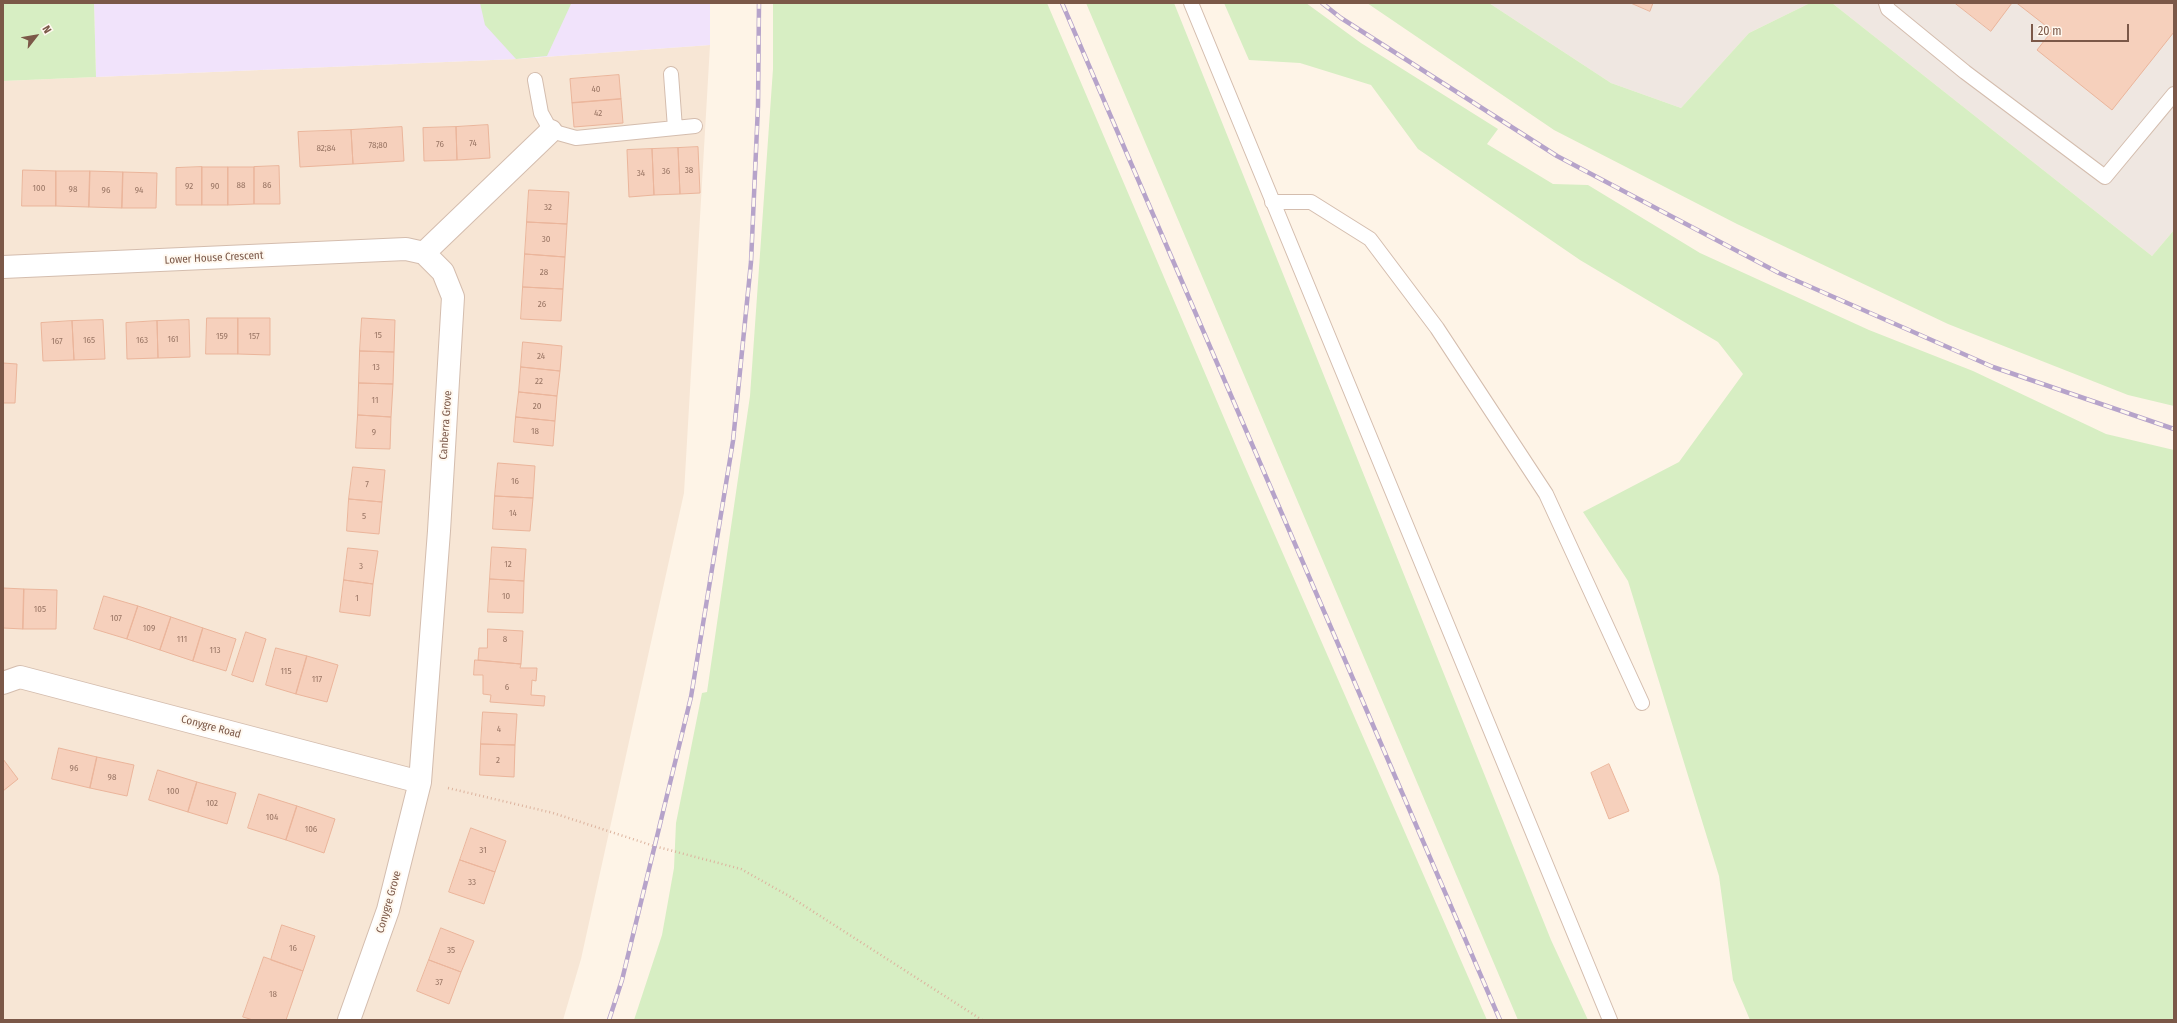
<!DOCTYPE html>
<html>
<head>
<meta charset="utf-8">
<style>
	body { margin:0 }
	#map { position:relative; width:2177px; height:1023px; overflow:hidden; background:#fef4e7; font-family:"Fira Sans Condensed",sans-serif }
	canvas { display:block }
	.frame { position:absolute; inset:0; border:4px solid #7b5848; pointer-events:none }
	.north { position:absolute; left:16px; top:16px; width:40px; height:40px; -webkit-text-stroke:3px #fff8ef; paint-order:stroke; rotate:59deg; font-size:11px; font-weight:700; line-height:16px; text-align:center; color:#7b5848 }
	.north::after { content:''; display:block; margin:auto; width:14px; height:18px; background:#7b5848; clip-path:polygon(50% 0,100% 100%,50% 72%,0 100%) }
	.scale { position:absolute; left:2031px; top:24px; width:98px; height:18px; box-sizing:border-box; border:2px solid #7b5848; border-top:0; padding-left:5px; font-size:12px; line-height:14px; white-space:nowrap; color:#7b5848; -webkit-text-stroke:3px #fff8ef; paint-order:stroke }
</style>
</head>
<body>
<div id="map">
<canvas width="2177" height="1023"></canvas>
<div class="frame"></div>
<div class="north">N</div>
<div class="scale">20 m</div>
</div>
<script>
const context = document.querySelector('canvas').getContext('2d');
context.lineJoin = 'round';
function paint(path, color) {
  context.fillStyle = color;
  context.fill(path, 'evenodd');
}
function strokePath(path, color, width, dash) {
  context.strokeStyle = color;
  context.lineWidth = width;
  context.lineCap = dash ? 'butt' : 'round';
  context.setLineDash(dash || []);
  context.stroke(path);
}
function write(font, color, halo, rows, align = 'center') {
  context.font = font + ' "Fira Sans Condensed",sans-serif';
  context.lineWidth = 4;
  context.setLineDash([]);
  context.textBaseline = 'middle';
  context.strokeStyle = halo;
  context.fillStyle = color;
  for (const [text, x, y, turn = 0] of rows) {
    context.save();
    context.translate(x, y);
    context.rotate((+turn || 0) * Math.PI / 180);
    context.textAlign = isNaN(turn) ? turn : align;
    if (halo) context.strokeText(text, 0, 0);
    context.fillText(text, 0, 0);
    context.restore();
  }
}
paint(new Path2D(`
	M710 45 684 493 581 959 563 1020H3V81L516 59Z`), '#f7e6d5');
paint(new Path2D(`
	M1489 3H1810L1749 33 1681 108 1611 83Z
	M1832 3H2174V230L2152 256Z`), '#efe7e1');
paint(new Path2D(`
	M94 3H710V45L516 59 96 77Z`), '#f1e3fb');
paint(new Path2D(`
	M3 3H94L96 77 3 81Z
	M480 3H571V4L547 56 516 59 485 25Z
	M773 3H1047L1242 460 1487 1020H634L662 935 674 868 676 823 702 693 707 692 750 396 773 69Z
	M1086 3H1174L1551 940 1588 1020H1518Z
	M1224 3H1306L1361 43 1498 129 1487 144 1553 184 1588 185 1700 253 1869 330 1973 371 2106 434 2174 450V1020H1750L1733 980 1719 876 1628 581 1583 512 1679 462 1743 374 1718 342 1580 260 1418 149 1371 85 1300 63 1249 60Z
	M1367 3H1489L1611 83 1681 108 1749 33 1810 3H1832L2152 256 2174 230V406L2128 395 1948 324 1737 224 1554 130Z`), '#d7eec3');
const building = new Path2D(`
	M1631 3H1653L1650 11Z
	M1955 3H2012L1991 31Z
	M2017 3H2174V32L2112 110 2037 50 2052 31Z
	M619 75 621 99 572 103 570 79Z
	M621 99 623 123 574 127 572 103Z
	M488 125 490 158 457 160 456 127Z
	M402 127 404 161 353 164 351 130Z
	M456 127 457 160 424 161 423 128Z
	M351 130 353 164 300 167 298 132Z
	M698 147 700 193 680 194 678 148Z
	M678 148 680 194 654 195 652 149Z
	M652 149 654 195 629 197 627 150Z
	M279 166 280 204H254V167Z
	M202 167V205H176V168Z
	M202 167H228V205H202Z
	M228 167H254V204L228 205Z
	M23 170 56 171V206H22Z
	M56 171H90L89 207 56 206Z
	M90 171 123 172 122 208 89 207Z
	M123 172 157 173 156 208H122Z
	M529 190 569 192 567 224 527 222Z
	M527 222 567 224 565 257 525 254Z
	M525 254 565 257 563 289 523 287Z
	M523 287 563 289 561 321 521 319Z
	M207 318H238V354H206Z
	M238 318H270V355L238 354Z
	M362 318 395 320 394 352 360 351Z
	M103 320 105 359 74 360 72 321Z
	M189 320 190 357 158 358 157 321Z
	M72 321 74 360 43 361 41 323Z
	M157 321 158 358 127 359 126 323Z
	M523 342 562 346 560 371 521 367Z
	M360 351 394 352 393 384 359 383Z
	M3 363 17 364 15 403H3Z
	M521 367 560 371 557 396 519 392Z
	M359 383 393 384 391 417 358 415Z
	M519 392 557 396 555 421 516 417Z
	M358 415 391 417 390 449 356 448Z
	M516 417 555 421 553 446 514 442Z
	M498 463 535 466 533 498 495 496Z
	M353 467 385 470 382 502 349 499Z
	M495 496 533 498 530 531 493 529Z
	M349 499 382 502 379 534 347 531Z
	M492 547 526 549 524 581 490 579Z
	M348 548 378 551 373 584 344 580Z
	M490 579 524 581 523 613 488 612Z
	M344 580 373 584 370 616 340 612Z
	M3 588 24 589 23 629 3 628Z
	M24 589 57 590 56 629H23Z
	M104 596 138 606 127 639 94 629Z
	M138 606 171 617 160 650 127 639Z
	M171 617 203 628 193 661 160 650Z
	M203 628 236 639 226 671 193 661Z
	M488 629 523 631 521 664 478 660 479 648H487Z
	M246 632 266 639 253 682 232 675Z
	M276 648 307 656 296 694 266 685Z
	M307 656 338 665 327 702 296 694Z
	M475 660 521 664 520 668H537L536 681 532 680 531 695 545 696 544 706 490 702 491 695 483 694V675H474Z
	M483 712 517 714 515 745 481 744Z
	M481 744 515 745 514 777 480 775Z
	M59 748 97 757 90 788 52 779Z
	M97 757 134 765 127 796 90 788Z
	M3 759 18 779 3 791Z
	M1609 764 1629 811 1609 819 1591 773Z
	M158 770 197 782 188 812 149 800Z
	M197 782 236 793 227 824 188 812Z
	M259 794 297 806 286 840 248 828Z
	M297 806 335 819 324 853 286 840Z
	M471 828 506 841 495 872 460 860Z
	M460 860 495 872 484 904 449 892Z
	M282 925 315 936 303 971 271 960Z
	M441 928 474 941 461 972 429 960Z
	M264 957 303 971 286 1020H253L243 1017Z
	M429 960 461 972 449 1004 417 991Z`);
paint(building, '#f6d0bc');
strokePath(building, '#ebb59b', 1);
const lane = new Path2D(`
	M1191 3 1610 1020
	M1886 3 1888 9 1965 72 2105 177 2174 94
	M671 74 675 128
	M535 80 541 113 551 131 576 138 695 126
	M1272 202H1311L1370 239 1437 328 1546 494 1642 703`);
const street = new Path2D(`
	M3 267 406 249 424 253
	M3 683 20 677 420 782
	M349 1020 388 910 420 782 439 531 453 297 443 272 424 253 551 131`);
strokePath(lane, '#d4bdae', 16);
strokePath(street, '#d4bdae', 24);
strokePath(new Path2D(`
	M448 788 553 813 654 846 741 869 789 896 982 1020`), '#dcb39e', 2.5, [1, 3]);
strokePath(lane, '#fff', 14);
strokePath(street, '#fff', 22);
const rail = new Path2D(`
	M1062 3 1500 1020
	M1322 3 1341 18 1557 156 1779 273 1993 367 2174 429
	M609 1020 622 980 691 697 733 441 751 262 758 106 759 3`);
strokePath(rail, '#b6a3ca', 4.5);
strokePath(rail, '#fff8ef', 3, [9]);
write('9px', '#9a7665', null, [
	["40",596,89],
	["42",598,113],
	["74",473,143],
	["76",440,144],
	["78;80",378,145],
	["82;84",326,148],
	["38",689,170],
	["36",666,171],
	["34",641,173],
	["88",241,185],
	["86",267,185],
	["92",189,186],
	["90",215,186],
	["100",39,188],
	["98",73,189],
	["96",106,190],
	["94",139,190],
	["32",548,207],
	["30",546,239],
	["28",544,272],
	["26",542,304],
	["15",378,335],
	["159",222,336],
	["157",254,336],
	["161",173,339],
	["165",89,340],
	["163",142,340],
	["167",57,341],
	["24",541,356],
	["13",376,367],
	["22",539,381],
	["11",375,400],
	["20",537,406],
	["18",535,431],
	["9",374,432],
	["16",515,481],
	["7",367,484],
	["14",513,513],
	["5",364,516],
	["12",508,564],
	["3",361,566],
	["10",506,596],
	["1",357,598],
	["105",40,609],
	["107",116,618],
	["109",149,628],
	["111",182,639],
	["8",505,639],
	["113",215,650],
	["115",286,671],
	["117",317,679],
	["6",507,687],
	["4",499,729],
	["2",498,760],
	["96",74,768],
	["98",112,777],
	["100",173,791],
	["102",212,803],
	["104",272,817],
	["106",311,829],
	["31",483,850],
	["33",472,882],
	["16",293,948],
	["35",451,950],
	["37",439,982],
	["18",273,994]
]);
write('11px', '#7b5848', '#fff8ef', [
	["Lower House Crescent",214,258,-3],
	["Canberra Grove",446,425,-86],
	["Conygre Road",211,727,15],
	["Conygre Grove",389,902,-74]
]);
</script>
</body>
</html>
